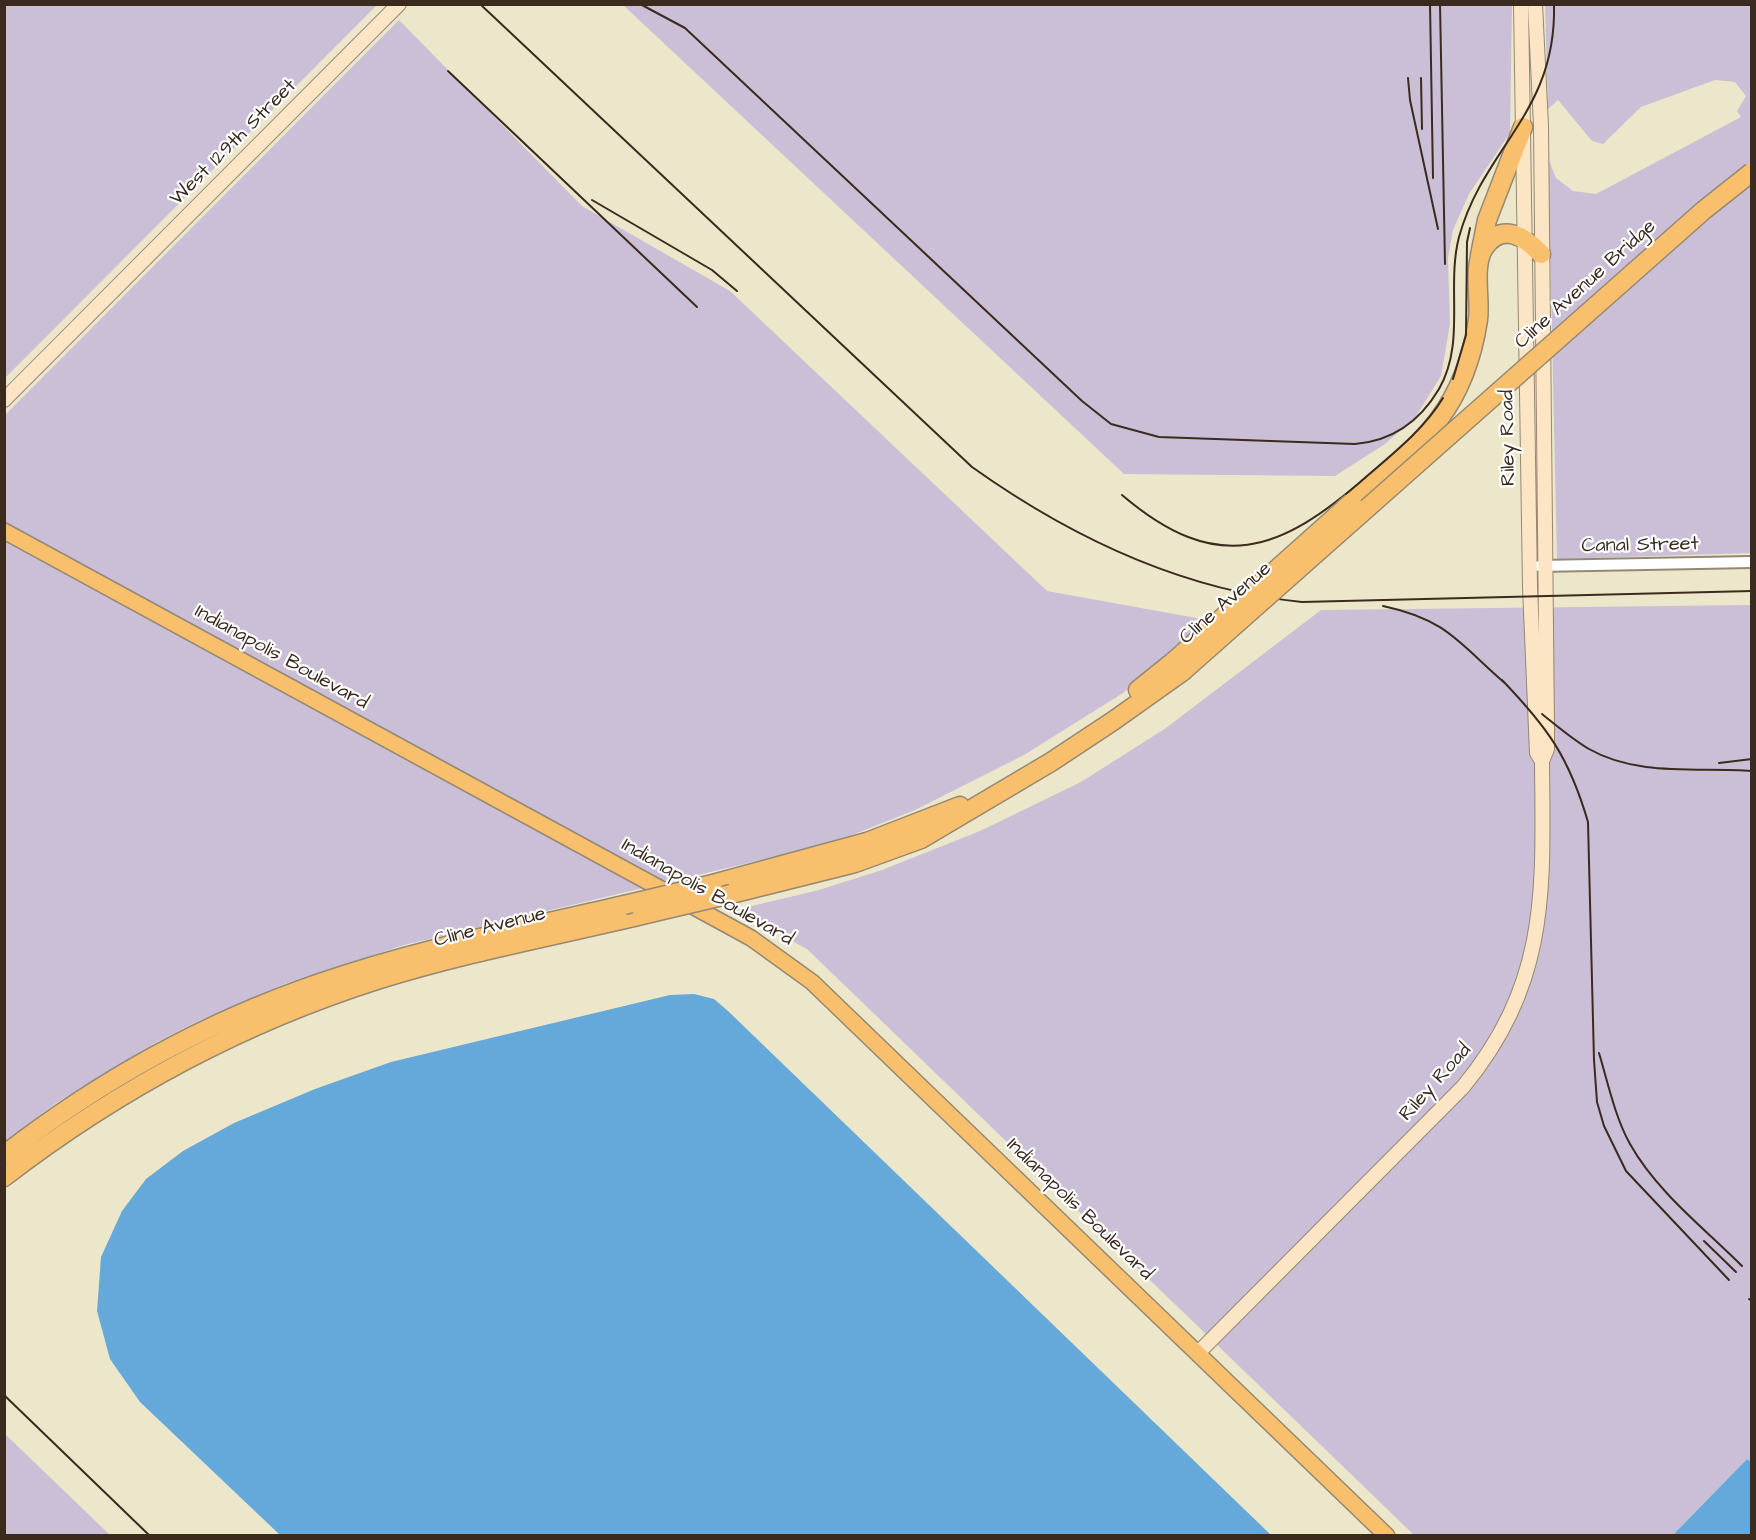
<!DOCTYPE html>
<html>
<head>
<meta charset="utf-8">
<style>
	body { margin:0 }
	#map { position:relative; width:1756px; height:1540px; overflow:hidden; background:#ece7ca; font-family:"Architects Daughter",sans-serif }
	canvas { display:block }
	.frame { position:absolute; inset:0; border:6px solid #3b2a1e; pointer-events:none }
</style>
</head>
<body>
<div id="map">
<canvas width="1756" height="1540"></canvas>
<div class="frame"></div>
</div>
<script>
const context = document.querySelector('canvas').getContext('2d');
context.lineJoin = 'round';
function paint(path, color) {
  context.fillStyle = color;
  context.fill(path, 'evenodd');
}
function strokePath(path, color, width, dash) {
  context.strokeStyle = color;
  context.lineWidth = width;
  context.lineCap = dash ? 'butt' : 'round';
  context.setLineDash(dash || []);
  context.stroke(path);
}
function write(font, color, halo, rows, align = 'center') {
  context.font = font + ' "Architects Daughter",sans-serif';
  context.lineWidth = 4.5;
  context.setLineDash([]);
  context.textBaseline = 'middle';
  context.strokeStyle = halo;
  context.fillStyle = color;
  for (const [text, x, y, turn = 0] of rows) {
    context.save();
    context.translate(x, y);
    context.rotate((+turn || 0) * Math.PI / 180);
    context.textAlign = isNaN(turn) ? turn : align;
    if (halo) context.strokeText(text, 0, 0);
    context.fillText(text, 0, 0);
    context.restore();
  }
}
paint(new Path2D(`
	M5 4 377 5 5 378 4 5Z
	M623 5H1512L1510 133 1469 194 1453 230 1448 258 1450 324 1441 376 1415 418 1385 444 1335 476 1124 474Z
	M1545 5H1751V553L1557 559 1548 158 1556 178 1573 191 1596 194 1741 117 1737 111 1746 96 1735 82 1715 80 1641 107 1603 144 1592 141 1558 100 1548 109Z
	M399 20 582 206 730 291 1047 591 1202 619 1169 657 1123 693 1024 755 915 810 852 835 794 852 404 945 287 983 194 1023 155 1043 56 1103 5 1141V415Z
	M1751 605V1462L1747 1459 1673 1535H1414L807 949 735 910 819 890 882 870 980 831 1081 782 1166 728 1321 610Z
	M5 1434 110 1535H5Z`), '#cabfd6');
paint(new Path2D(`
	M694 994 714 999 728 1011 1271 1535H280L140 1402 110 1359 97 1311 101 1257 122 1211 146 1179 183 1151 234 1123 315 1089 391 1062 670 995Z
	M1747 1459 1751 1462V1535H1673Z`), '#64a9da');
const street = new Path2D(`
	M1539 566 1752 562`);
const secondary = new Path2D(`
	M1521 4 1530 587 1537 753 1542 761
	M4 400 399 4
	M1198 1353 1463 1087C1550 981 1543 889 1542 761L1547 749V730L1541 126 1535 4`);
const primary = new Path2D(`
	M4 531 751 938 812 982 1387 1536`);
const highway = new Path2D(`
	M1480 255 1487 220 1523 127
	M1352 502C1419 445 1464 413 1478 320 1481 299 1472 267 1484 248 1502 221 1525 237 1541 254
	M1138 690 1174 661
	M713 884 867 842 960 806
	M731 894 855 863 921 839 1051 762 1113 721 1182 672
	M4 1155C98 1082 204 1023 317 984 417 949 521 929 624 905
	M4 1177C116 1091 242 1023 377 980 463 953 554 936 642 915`);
strokePath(street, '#948874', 14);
strokePath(secondary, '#948874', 16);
strokePath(primary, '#948874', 18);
strokePath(highway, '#948874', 21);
strokePath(street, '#fff', 10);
strokePath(secondary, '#fce5c4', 14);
strokePath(primary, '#f8bf6c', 15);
strokePath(highway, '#f8bf6c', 18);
strokePath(new Path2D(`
	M480 4 972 467C1069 536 1182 590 1302 602L1752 591
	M640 4 685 28 1082 401 1111 424 1159 437 1355 444C1392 441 1420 421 1439 389 1466 342 1446 287 1459 237 1484 146 1557 113 1554 4
	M1430 4 1433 178
	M1440 4 1445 264
	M448 71 697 307
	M1408 78 1410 100 1438 229
	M1421 78 1422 129
	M592 200 712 270 737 291
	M1453 379 1466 335 1467 242 1470 228
	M1122 495C1217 576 1280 553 1367 476 1395 452 1424 429 1443 398
	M1383 606C1449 620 1460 645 1507 685
	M1502 680C1548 728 1569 757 1588 822L1594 1060 1597 1102 1604 1126 1626 1171 1729 1280
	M1542 714C1557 726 1572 739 1589 749 1638 777 1698 767 1752 771
	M1719 763 1752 759
	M1599 1053C1608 1083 1615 1117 1630 1144 1657 1192 1704 1228 1742 1266
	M1704 1241 1736 1272
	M1749 1299 1752 1301
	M4 1395 150 1536`), '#3b2a1e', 2);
const highwayBridge = new Path2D(`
	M1174 661 1352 502
	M1182 672 1704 210 1752 172
	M624 905 713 884
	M642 915 731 894`);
strokePath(highwayBridge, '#948874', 21, []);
strokePath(highwayBridge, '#f8bf6c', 18);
write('20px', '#3b2a1e', '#fff', [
	["West 129th Street",234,143,-45],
	["Cline Avenue Bridge",1586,285,-42],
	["Riley Road",1509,438,-91],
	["Canal Street",1640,546,-1],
	["Cline Avenue",1226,604,-41],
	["Indianapolis Boulevard",281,658,29],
	["Indianapolis Boulevard",707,893,30],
	["Cline Avenue",490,928,-14],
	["Riley Road",1436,1083,-48],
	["Indianapolis Boulevard",1079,1210,44]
]);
</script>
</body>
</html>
